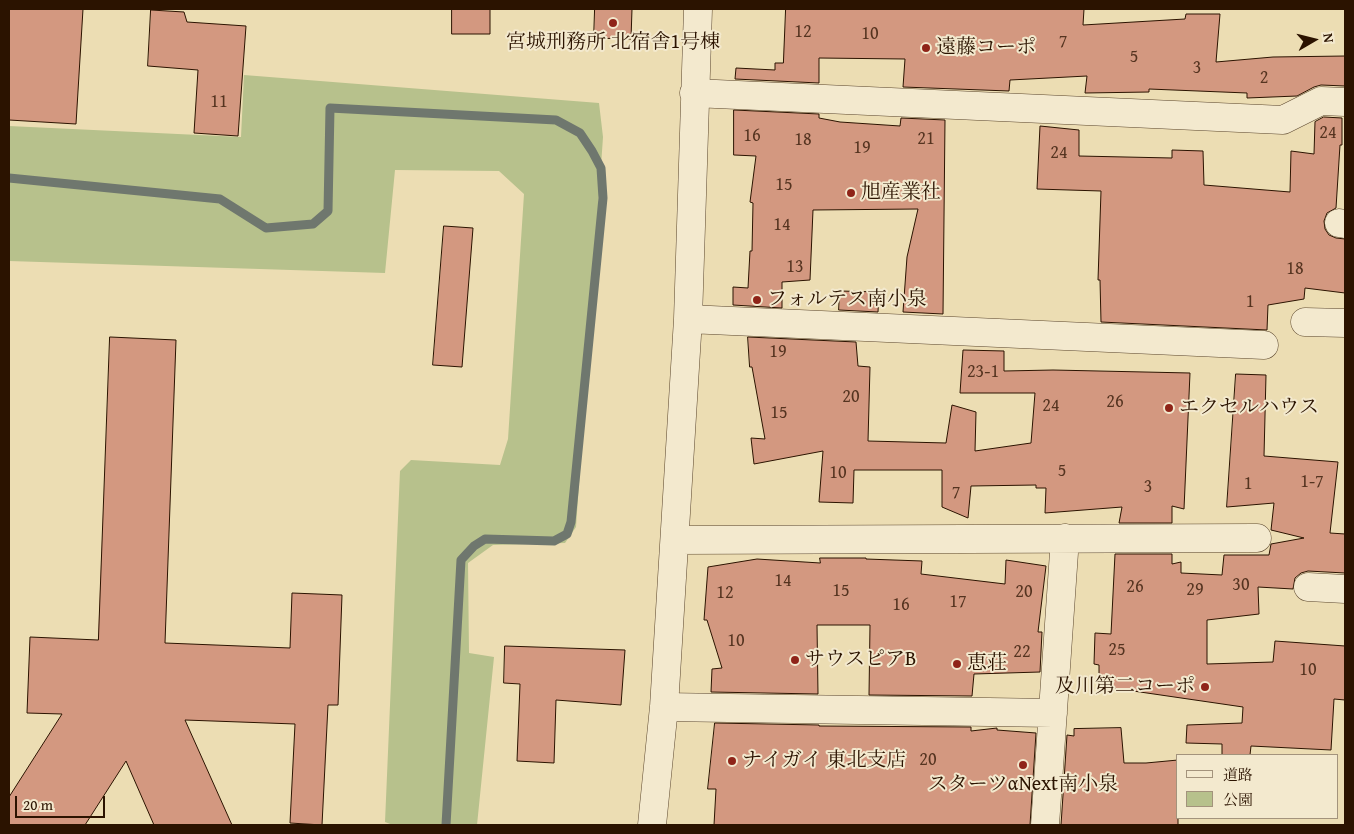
<!DOCTYPE html>
<html>
<head>
<meta charset="utf-8">
<style>
	body { margin:0 }
	#map { position:relative; width:1354px; height:834px; overflow:hidden; background:#ecddb3; font-family:"Gentium Book Plus","Noto Serif JP",serif }
	canvas { display:block }
	.frame { position:absolute; inset:0; border:10px solid #2b1300; pointer-events:none }
	.legend { position:absolute; left:1176px; top:754px; width:162px; height:65px; box-sizing:border-box; background:#f3e9ce; border:1px solid #a3937c; margin:0; padding:6px 9px; list-style:none; font-size:15px; color:#2b1300 }
	.legend li { display:flex; align-items:center; gap:10px; height:25px }
	.legend b { width:25px; border:1px solid #a3937c }
	.north { position:absolute; left:1289px; top:15px; width:50px; height:50px; -webkit-text-stroke:4px #f3e9ce; paint-order:stroke; rotate:82deg; font-size:14px; font-weight:700; line-height:20px; text-align:center; color:#2b1300 }
	.north::after { content:''; display:block; margin:auto; width:18px; height:22px; background:#2b1300; clip-path:polygon(50% 0,100% 100%,50% 72%,0 100%) }
	.scale { position:absolute; left:15px; top:796px; width:90px; height:22px; box-sizing:border-box; border:2px solid #2b1300; border-top:0; padding-left:6px; font-size:15px; line-height:18px; white-space:nowrap; color:#2b1300; -webkit-text-stroke:4px #f3e9ce; paint-order:stroke }
</style>
</head>
<body>
<div id="map">
<canvas width="1354" height="834"></canvas>
<div class="frame"></div>
<ul class="legend">
<li><b style="height:6px;background:#f3e9ce"></b>道路</li>
<li><b style="height:14px;background:#b7c18c"></b>公園</li>
</ul>
<div class="north">N</div>
<div class="scale">20 m</div>
</div>
<script>
const context = document.querySelector('canvas').getContext('2d');
context.lineJoin = 'round';
function paint(path, color) {
  context.fillStyle = color;
  context.fill(path, 'evenodd');
}
function strokePath(path, color, width, dash) {
  context.strokeStyle = color;
  context.lineWidth = width;
  context.lineCap = dash ? 'butt' : 'round';
  context.setLineDash(dash || []);
  context.stroke(path);
}
function write(font, color, halo, rows, align = 'center') {
  context.font = font + ' "Gentium Book Plus","Noto Serif JP",serif';
  context.lineWidth = 4;
  context.setLineDash([]);
  context.textBaseline = 'middle';
  context.strokeStyle = halo;
  context.fillStyle = color;
  for (const [text, x, y, turn = 0] of rows) {
    context.save();
    context.translate(x, y);
    context.rotate((+turn || 0) * Math.PI / 180);
    context.textAlign = isNaN(turn) ? turn : align;
    if (halo) context.strokeText(text, 0, 0);
    context.fillText(text, 0, 0);
    context.restore();
  }
}
paint(new Path2D(`
	M244 75 599 103 603 137 576 527 565 543 493 545 468 563 469 653 494 657 477 825H393L385 822 400 471 411 460 500 465 508 439 524 194 499 171 395 170 385 273 9 261V126L241 137Z`), '#b7c18c');
strokePath(new Path2D(`
	M9 178 220 199 266 228 313 224 328 211 330 108 556 120 580 133 592 151 601 168 603 198 571 522 567 534 554 541 485 539 474 546 461 560 446 825`), '#6f776e', 9);
const building = new Path2D(`
	M9 9H83L76 124 9 120Z
	M452 9H490V34H452Z
	M595 9H632L631 39 594 38Z
	M786 9H1084L1083 25 1185 19 1186 14H1220L1216 62 1273 57 1345 56V86L1321 85 1314 87 1297 96 1247 98V93L1149 89V92L1085 93 1087 76 1010 80 1009 91 903 87 905 59 819 58V83L735 79 736 68 775 70V63H783Z
	M151 10 184 12 187 22 246 26 238 136 194 133 198 70 148 66Z
	M734 110 819 114V118L840 122 900 126 901 118 945 120 943 314 903 312 907 257 918 209 813 210 810 280 782 282V308L733 305V287L748 288 750 251H752L753 203 750 202 756 156 734 155Z
	M1324 117 1342 118V145H1340L1336 208 1327 213 1324 221 1325 229 1329 235 1336 238 1345 239V293L1305 288 1304 299 1268 305 1267 330 1101 322 1100 280H1098L1101 191 1037 189 1040 126 1079 130V156L1172 158V150L1203 151 1204 185 1290 192 1291 151 1314 154 1315 122Z
	M444 226 473 228 462 367 433 365Z
	M840 291 879 292 878 312 839 310Z
	M110 337 176 340 165 643 290 648 292 593 342 595 338 705H328L322 825 290 823 295 724 185 720 232 825H154L126 761 85 825H9V797L62 714 27 713 30 637 98 640Z
	M748 337 856 342 858 366 870 367 868 441 946 443 952 405 976 412 975 451 1031 443 1035 393H960L963 350 1004 351V371L1053 370 1190 373 1184 509 1172 506V523H1119L1122 507 1045 513 1046 488H1036V485L971 486 968 518 942 507V470H854L853 503 819 502 823 451 754 464 751 438 765 439 752 367H750Z
	M1236 374 1266 375 1264 456 1338 462 1330 533 1345 534V573L1308 571 1301 573 1295 578 1293 589 1258 587 1259 614 1207 620V664L1273 662 1275 641 1345 646V700L1334 699 1331 750 1251 746 1250 755H1222V744L1186 743 1187 725 1242 723 1243 707 1099 686V665L1094 664 1095 633 1111 634 1115 554H1172V564L1181 562V573L1222 575 1224 555H1269L1271 544 1304 538 1271 530 1274 503 1227 507Z
	M820 558H866V559L922 561 921 574 1005 584 1006 560 1046 566 1038 632H1042L1040 672 974 674 972 696 869 695 870 625H817L818 694 711 692 712 669 722 668 707 620H704L708 567 757 559 820 563Z
	M505 646 625 650 621 705 556 700 554 763 517 761 520 684 504 683Z
	M715 723 819 725V726L971 727V731L997 728V730L1036 733 1030 825H714L716 789H708Z
	M1121 728 1124 763H1146L1178 760V825H1061L1067 735 1074 736V729Z`);
paint(building, '#d39880');
strokePath(building, '#2b1300', 1);
const minor = new Path2D(`
	M694 93 1283 120 1321 101 1345 102
	M1339 223 1345 224
	M688 319 1264 345
	M1305 322 1345 323
	M675 540 1257 538
	M1308 587 1345 589
	M664 707 1053 713
	M652 825 664 707 688 319 698 9
	M1045 825 1065 538`);
strokePath(minor, '#5b462d', 29);
strokePath(minor, '#f3e9ce', 28);
for (const [x, y, r, color] of [
	[613,23,5,"#8f2418"],
	[926,48,5,"#8f2418"],
	[851,193,5,"#8f2418"],
	[757,300,5,"#8f2418"],
	[1169,408,5,"#8f2418"],
	[795,660,5,"#8f2418"],
	[957,664,5,"#8f2418"],
	[1205,687,5,"#8f2418"],
	[732,761,5,"#8f2418"],
	[1023,765,5,"#8f2418"]
]) {
  const dot = new Path2D();
  dot.arc(x, y, r, 0, 2 * Math.PI);
  context.fillStyle = color;
  context.fill(dot);
  strokePath(dot, '#f3e9ce', 2);
}
write('18px', '#553420', null, [
	["12",803,32],
	["10",870,34],
	["7",1063,42],
	["5",1134,57],
	["3",1197,68],
	["2",1264,78],
	["11",219,102],
	["24",1328,133],
	["16",752,136],
	["21",926,139],
	["18",803,140],
	["19",862,148],
	["24",1059,153],
	["15",784,185],
	["14",782,225],
	["13",795,267],
	["18",1295,269],
	["1",1250,302],
	["19",778,352],
	["23-1",983,372],
	["20",851,397],
	["26",1115,402],
	["24",1051,406],
	["15",779,413],
	["5",1062,471],
	["10",838,473],
	["1-7",1312,482],
	["1",1248,484],
	["3",1148,487],
	["7",956,493],
	["14",783,581],
	["30",1241,585],
	["26",1135,587],
	["29",1195,590],
	["15",841,591],
	["20",1024,592],
	["12",725,593],
	["17",958,602],
	["16",901,605],
	["10",736,641],
	["25",1117,650],
	["22",1022,652],
	["10",1308,670],
	["20",928,760]
]);
write('20px', '#2b1300', '#f3e9ce', [
	["宮城刑務所 北宿舎1号棟",613,43,"center"],
	["遠藤コーポ",936,48],
	["旭産業社",861,193],
	["フォルテス南小泉",767,300],
	["エクセルハウス",1179,408],
	["サウスピアB",805,660],
	["恵荘",967,664],
	["及川第二コーポ",1195,687,"right"],
	["ナイガイ 東北支店",742,761],
	["スターツαNext南小泉",1023,785,"center"]
], 'left');
</script>
</body>
</html>
